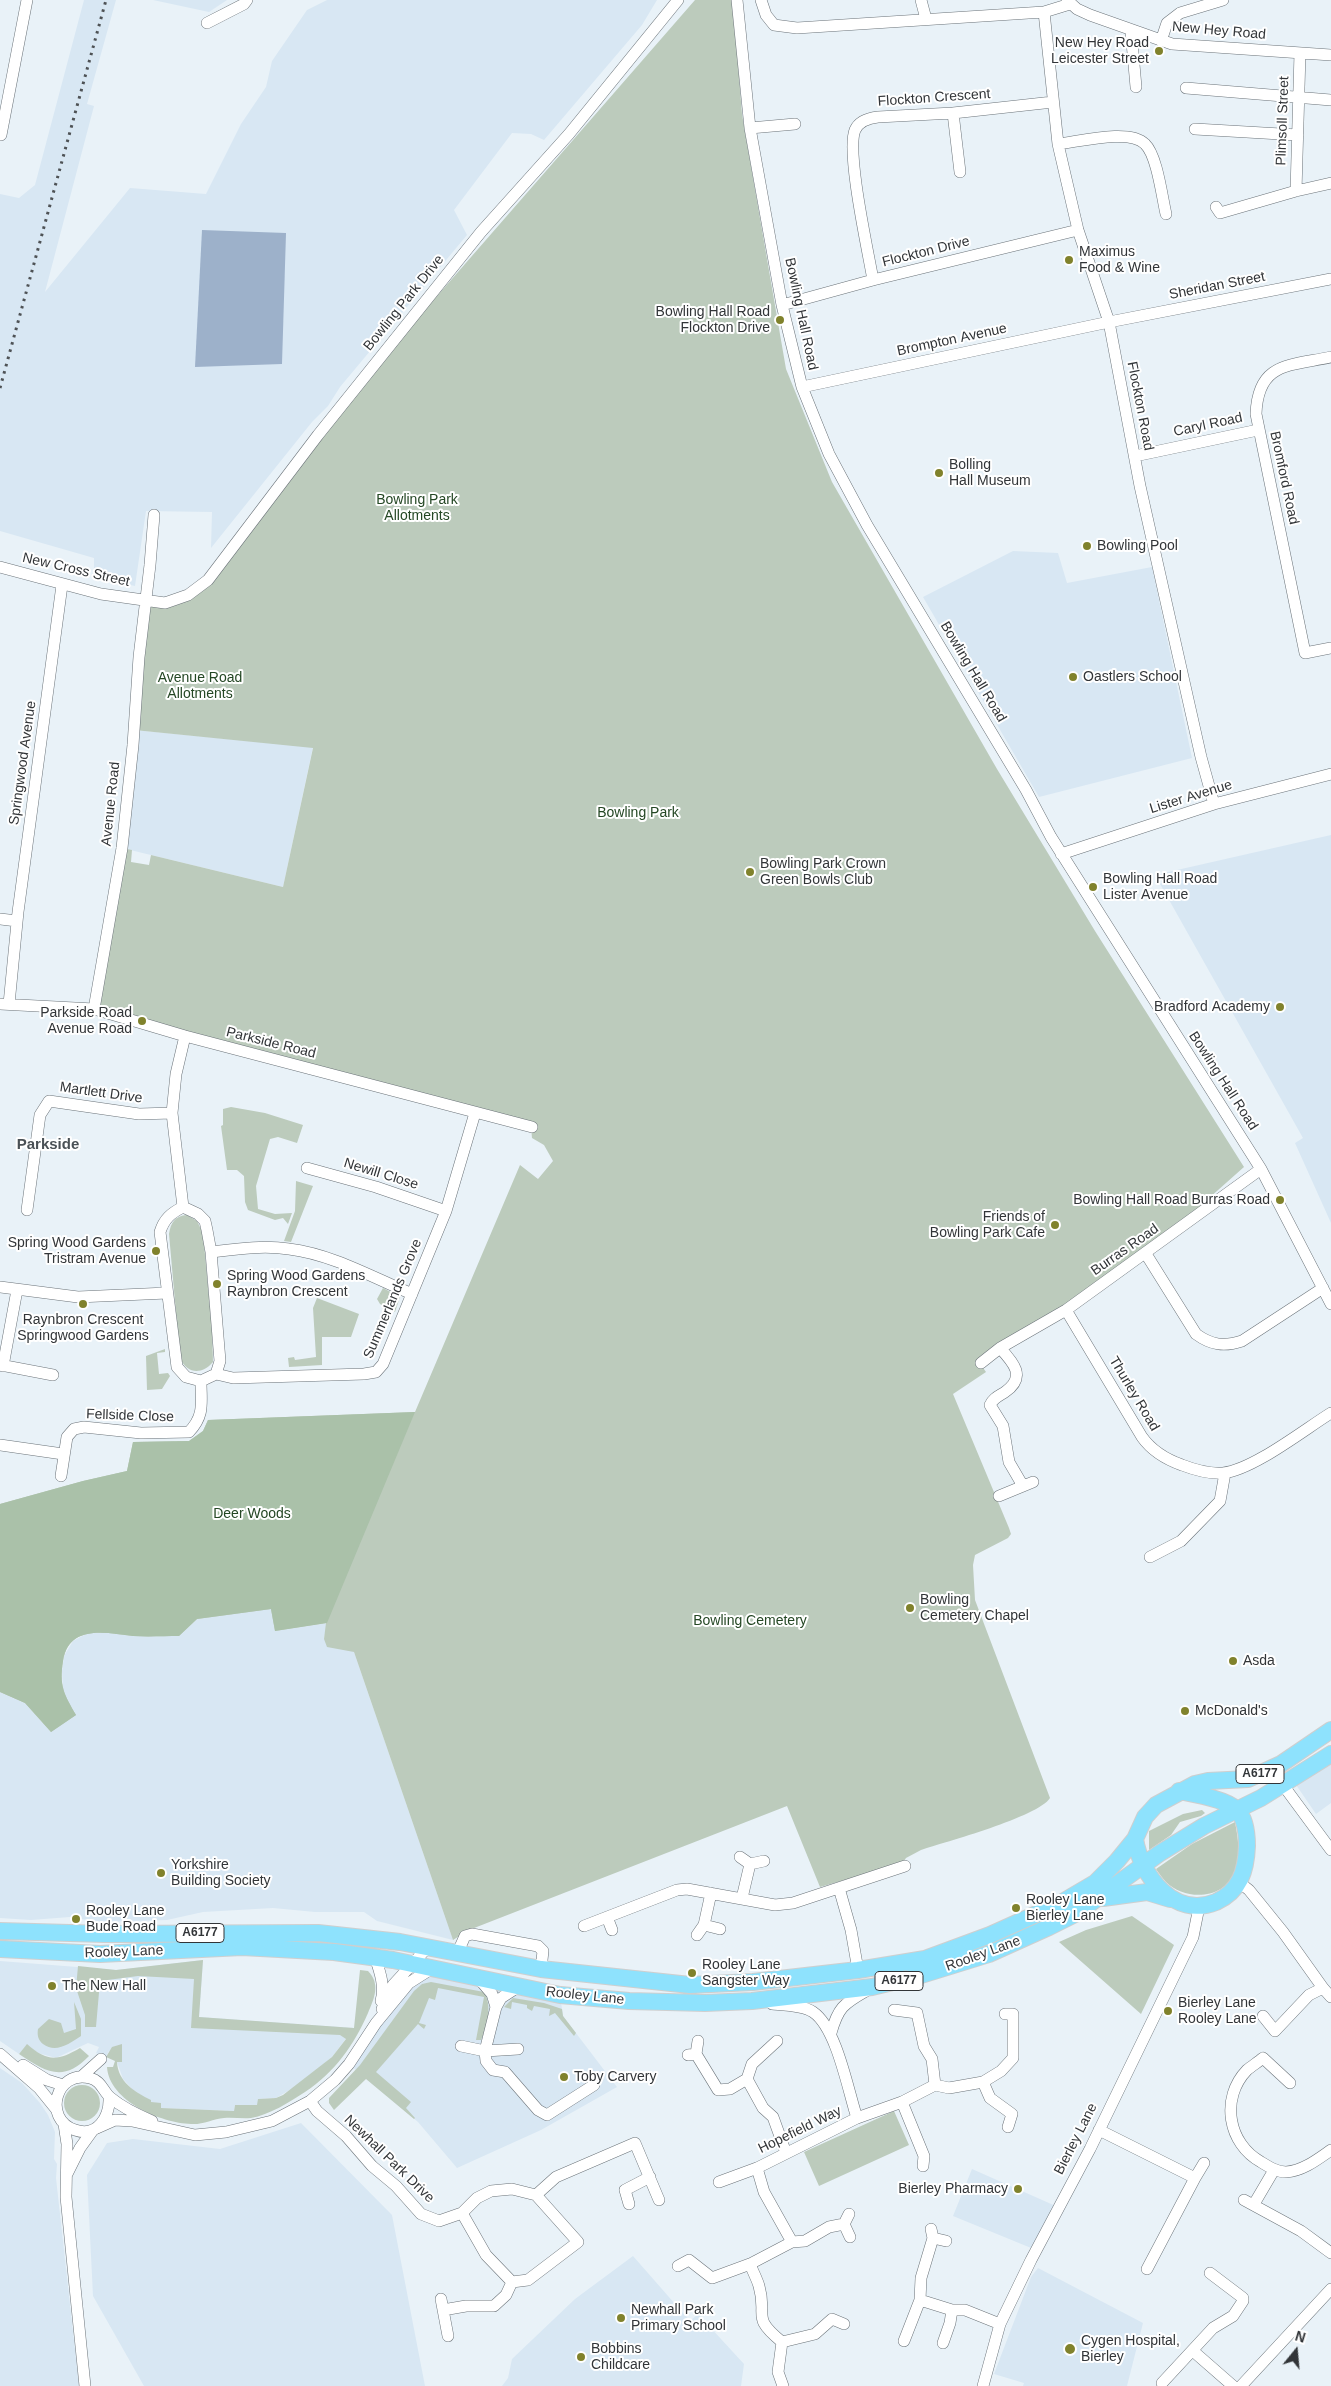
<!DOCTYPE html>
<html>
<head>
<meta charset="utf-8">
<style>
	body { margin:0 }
	#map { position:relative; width:1331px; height:2386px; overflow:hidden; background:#e9f2f8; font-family:Helvetica,sans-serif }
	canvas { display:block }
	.north { position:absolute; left:1271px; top:2326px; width:50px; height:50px; -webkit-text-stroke:4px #fff; paint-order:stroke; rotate:17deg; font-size:14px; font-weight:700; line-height:20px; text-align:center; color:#323538 }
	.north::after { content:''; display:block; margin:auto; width:18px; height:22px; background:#323538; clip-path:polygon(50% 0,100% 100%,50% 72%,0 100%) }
</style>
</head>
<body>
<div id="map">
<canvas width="1331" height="2386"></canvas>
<div class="north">N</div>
</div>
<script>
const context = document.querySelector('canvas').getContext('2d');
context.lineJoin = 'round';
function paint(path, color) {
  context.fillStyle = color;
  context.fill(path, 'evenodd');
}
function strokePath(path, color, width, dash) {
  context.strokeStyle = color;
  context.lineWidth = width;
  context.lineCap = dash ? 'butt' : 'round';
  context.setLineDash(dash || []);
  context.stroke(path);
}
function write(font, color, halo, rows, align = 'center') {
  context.font = font + ' Helvetica,sans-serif';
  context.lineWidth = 4;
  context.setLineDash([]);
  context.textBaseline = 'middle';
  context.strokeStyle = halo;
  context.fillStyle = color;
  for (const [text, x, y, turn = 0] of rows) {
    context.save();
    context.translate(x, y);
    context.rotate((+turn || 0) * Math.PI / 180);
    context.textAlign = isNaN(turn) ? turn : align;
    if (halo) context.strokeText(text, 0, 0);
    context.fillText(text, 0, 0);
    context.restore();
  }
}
paint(new Path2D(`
	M84 0H116L87 104 94 106 45 292 130 188 206 194 241 124 266 87 272 61 307 10 327 0H657L642 25 544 140 531 134 512 133 454 210 467 235 340 387 328 406 312 422 211 548 212 512 146 511 135 586 94 577V558L0 531V194L19 198 35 185Z
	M153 0H227L209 12Z
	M1013 551 1058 553 1067 583 1152 567 1192 758 1039 797 923 597Z
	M134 730 313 747 283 887 122 848Z
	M1331 835V1223L1295 1143 1303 1138 1155 875Z
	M272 1608 275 1631 327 1623 324 1639 354 1652 453 1940 377 1921 364 1912H315L273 1908 203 1912 167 1920 99 1922 70 1917 31 1920 0 1918V1692L25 1703 51 1732 63 1692 62 1671 64 1656 73 1641 88 1633 104 1632 134 1636H179L197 1619Z
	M1331 1752V1803L1316 1814 1292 1779Z
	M203 1960 199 2017 354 2028 332 2057 300 2084 276 2098 258 2099V2105H235L234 2111 160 2108 133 2090 123 2079 117 2062 109 2051 106 2057 96 2053 99 2047 88 2043 56 2058 38 2053 27 2045 19 2054 0 2041V1961L116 1970Z
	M431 1969 560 1995 563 2016 617 2087 541 2130 457 2168 418 2122 349 2064 376 2022Z
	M0 2068 22 2083 40 2103 48 2115 55 2132 54 2159 57 2164 56 2178 79 2386H0Z
	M301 2123 392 2215 425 2386H144L93 2296 87 2175 107 2143 133 2139 220 2149Z
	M972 2169 1058 2207 1036 2250 953 2216Z
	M633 2256 690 2321 698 2314 744 2364 741 2386H502L508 2378 512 2359 575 2299Z
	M1038 2268 1143 2323 1127 2386H1023L1024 2383 994 2374 1031 2277Z`), '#d8e7f3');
paint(new Path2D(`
	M695 0H733L742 114 786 369 832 482 997 769 1095 931 1244 1167 1146 1254 979 1362 986 1372 953 1394 1009 1528 1011 1534 1008 1538 975 1555 973 1565 975 1600 1050 1798C1038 1817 945 1842 921 1850L906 1858 902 1864 820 1887 787 1806 469 1930 453 1940 354 1652 327 1647 324 1639 326 1623 275 1631 271 1609 197 1619 179 1636C164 1636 148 1637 133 1636 106 1633 69 1624 63 1661 59 1686 64 1694 76 1715L51 1732 25 1703 0 1692V1504L83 1481 127 1471 133 1442 189 1441 203 1431 208 1420 415 1412 520 1165 538 1179 553 1161 544 1145 532 1138 531 1127 94 1009 122 848 132 850 131 862 149 865 151 855 283 887 313 748 134 730 145 601 165 603 208 580 336 412Z
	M231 1107 265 1113 303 1125 297 1143 278 1137 270 1139 256 1186 258 1209 275 1214 292 1213 288 1224 283 1218 275 1220 248 1210 245 1202 244 1176 237 1170H227L221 1126 223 1125V1109Z
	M296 1181 313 1186 291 1242 284 1241 295 1211Z
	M187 1215 197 1221 203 1233 212 1328 213 1362C202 1375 187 1374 180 1358L169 1234C171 1222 175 1216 187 1215Z
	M383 1288 400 1297 395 1312 380 1304 377 1299Z
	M317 1298 359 1314 351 1337H322V1365L289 1367 288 1358 294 1357 295 1360 316 1357 313 1308Z
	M165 1349V1352L157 1353 159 1374 168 1373 170 1376 162 1389 147 1390 146 1356Z
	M1202 1810 1205 1813 1201 1816 1180 1822 1171 1835 1149 1850V1831L1183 1814Z
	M1235 1822C1238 1838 1241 1856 1235 1872 1224 1900 1185 1901 1166 1882 1162 1878 1159 1873 1156 1869L1192 1844Z
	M1132 1916 1174 1945 1141 2014 1059 1942 1086 1930Z
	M203 1960 199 2017 354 2028 360 1970 368 1971C381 1984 374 1999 368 2013 354 2045 335 2072 305 2092 290 2102 269 2115 251 2118 242 2119 233 2117 224 2118 213 2119 202 2125 191 2124 161 2123 109 2101 107 2067H113L115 2061 106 2057 112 2047 122 2044V2062H117C118 2082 135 2092 151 2100V2102L161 2103V2108L234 2111 235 2105H257L258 2099 276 2098 283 2095 332 2057 346 2039 340 2035 191 2028 194 1979 138 1976 100 1981 96 2027H85V2015L76 1988 78 1966 116 1970Z
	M431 1982 484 1992C492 2004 488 2027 481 2040H476L484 1997 438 1988 435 2000 429 1998 419 2023 426 2025 424 2029 418 2024 376 2072 411 2102 406 2108 415 2118 414 2119 366 2079 334 2110 329 2103V2098L360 2065 414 1991 422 1984Z
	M513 1998 544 2003 562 2009 563 2016 576 2033 574 2036 555 2013 549 2016 550 2009 534 2006 532 2011 527 2008V2005L512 2002 511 2009 504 2007Z
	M74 2002 81 2019V2036C70 2043 56 2054 43 2044 38 2040 37 2035 38 2029L49 2019 61 2023 64 2033 76 2029Z
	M27 2044C47 2062 58 2061 80 2048L89 2056C63 2083 46 2072 19 2054Z
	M64 2103a18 18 0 1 1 36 0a18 18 0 1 1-36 0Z
	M894 2111 909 2145 819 2186 804 2152Z`), '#bccbbc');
paint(new Path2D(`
	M415 1412 327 1623 275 1631 271 1609 197 1619 179 1636C164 1636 148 1637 133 1636 106 1633 69 1624 63 1661 59 1686 64 1694 76 1715L51 1732 25 1703 0 1692V1504L83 1481 127 1471 133 1442 189 1441 203 1431 208 1420Z`), '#aac1a9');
paint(new Path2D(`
	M202 230 286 233 282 364 195 367Z`), '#9db1ca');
const minor = new Path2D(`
	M737 0 750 128 782 305 802 387 829 454 867 525 1026 790 1051 837 1261 1169 1331 1304
	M761 0 766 15 774 25 797 28 1044 12 1070 4
	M921 0 926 19
	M1067 0 1077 9 1090 15 1172 44 1331 55
	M1044 12 1058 144 1078 230 1109 322 1140 486 1201 757 1214 804
	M207 23 244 4 247 0
	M1131 31 1136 87
	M1161 41 1167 23 1180 13 1223 0
	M1186 88 1331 100
	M953 113 960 172
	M750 128 795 124
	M1195 129 1298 135
	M1 135 27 0
	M1058 144C1078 142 1130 128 1145 144 1157 155 1162 197 1166 214
	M1296 191 1300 53
	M1216 207 1220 213 1296 191 1331 183
	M873 280C868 251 846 152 855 130 859 121 869 118 878 117L953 113 1053 102
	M782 305 873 280 1078 230
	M1331 357C1289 366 1258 362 1256 414L1305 653 1331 648
	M802 387 1109 322 1331 279
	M1135 456 1258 430
	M0 567 101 594 165 603 188 595 208 580 318 435 481 232 569 134 678 0
	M1061 854 1214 804 1331 774
	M0 919 17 921
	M0 1004 94 1009 185 1036 532 1127
	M9 1004 18 912 62 585
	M94 1009 122 848 133 745 139 657 150 565 154 515
	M307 1168 376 1187 446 1211
	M183 1207 198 1214 205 1221 207 1230 211 1252 220 1361 216 1374 201 1381 186 1377 177 1367 160 1232C164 1219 171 1213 183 1207Z
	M183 1207 172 1113 176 1074 185 1036
	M27 1210 40 1115 49 1101 139 1114 172 1113
	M211 1252C236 1249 263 1245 289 1249 331 1254 372 1277 412 1294
	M1146 1254 1196 1334C1211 1345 1224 1347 1242 1341L1323 1288
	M0 1287 78 1297 167 1293
	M1066 1310 1142 1437C1152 1451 1165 1459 1182 1465 1195 1470 1209 1474 1223 1473 1253 1470 1305 1429 1331 1413
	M1000 1348C1013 1362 1027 1377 1005 1392 999 1396 993 1398 990 1405L1003 1426 1009 1462 1023 1486
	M981 1363 1000 1348 1066 1310 1261 1169
	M0 1365 53 1375
	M3 1366 17 1290
	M216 1374 233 1378 364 1374 376 1372 383 1364 446 1211 475 1113
	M0 1445 63 1454
	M61 1476 67 1437 74 1429 84 1427 141 1433 189 1432C205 1415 201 1403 201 1381
	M999 1496 1033 1482
	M1150 1557 1181 1541 1220 1501 1225 1473
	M1283 1785 1331 1850
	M740 1857 750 1864 764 1861
	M1240 1883 1249 1890 1283 1932 1323 1988 1331 1997
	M839 1888 851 1930 858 1970
	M742 1898 750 1864
	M607 1917 612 1930
	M704 1925 711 1893
	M584 1926 677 1890 687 1889 775 1905 793 1903 905 1866
	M697 1935 704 1925 720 1929
	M457 1954 465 1936 472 1934 538 1946 543 1951 541 1969
	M375 1957C380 1972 385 1986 381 2001
	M480 1980 492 1994 496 2007
	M518 1987 501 1998 496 2007 485 2051 486 2061 493 2070 505 2072 538 2110 547 2115 594 2085
	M772 2004C784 2005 803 2005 813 2012 837 2028 848 2091 857 2118L757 2168 764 2192 792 2242 750 2264C753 2272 757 2279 759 2286 768 2317 750 2316 782 2342L778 2372 783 2386
	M382 2009 393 1985 427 1948
	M894 2010 917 2013 924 2046 932 2059 935 2085
	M1263 2016 1275 2031 1309 1995 1323 1988
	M831 2033C838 2008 843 2004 866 1991
	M461 2046 485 2051 518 2049
	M0 2054 39 2088 56 2109
	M696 2054 698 2041
	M688 2055 696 2054 718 2090 730 2089 747 2079 763 2108 773 2117 786 2153
	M23 2065 47 2080 63 2085
	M81 2077 101 2059
	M747 2079 752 2064 777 2041
	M983 2082 990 2098 1012 2114 1008 2127
	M1290 2083 1263 2058C1258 2062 1252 2066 1247 2070 1220 2098 1228 2144 1261 2162 1269 2167 1277 2172 1286 2172 1303 2171 1318 2159 1331 2150
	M109 2097C110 2116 98 2138 75 2130 42 2119 56 2069 90 2078 102 2081 103 2092 111 2098 123 2108 138 2115 152 2121
	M310 2101 317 2111 346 2136 372 2166 396 2186 421 2214 439 2221 462 2213 477 2198 491 2191 512 2189 536 2195
	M902 2102 924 2156 923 2166
	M857 2118 902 2102 935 2085 949 2088 983 2082 1001 2071 1013 2058V2014H1005
	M64 2124 67 2144 66 2197 85 2386
	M97 2128 115 2120 132 2121 195 2135 226 2132 272 2121 310 2101 335 2080 349 2064 376 2023 409 1983 431 1969
	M1099 2130 1195 2178 1204 2163
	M67 2174 80 2148 93 2130
	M719 2182 757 2168
	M536 2195 556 2177 635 2143 659 2200
	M1244 2200 1301 2231 1331 2253
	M629 2204 625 2190 650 2177
	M1254 2204 1274 2170
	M462 2213 486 2255 512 2282
	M844 2224 850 2237
	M931 2229 933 2238 921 2278 920 2300 952 2310H965L1000 2324
	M933 2238 946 2241
	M792 2242 805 2241 829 2227 844 2224 849 2214
	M678 2266 689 2260 712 2278 750 2264
	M1147 2269 1195 2178
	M512 2282 528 2280 578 2242 536 2195
	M441 2299 448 2336
	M443 2310 466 2306H494L506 2295 512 2282
	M904 2341 920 2300
	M782 2342 815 2334 832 2319 844 2324
	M943 2343 950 2323 952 2310
	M1193 2351 1233 2386
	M1162 2383 1213 2328 1233 2316 1243 2301V2298L1210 2273
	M983 2386 1000 2324 1031 2260 1090 2149 1193 1937 1199 1907
	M1241 2386 1331 2289`);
const highway = new Path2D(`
	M1135 1839C1141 1876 1174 1919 1216 1902 1240 1891 1246 1871 1247 1846 1247 1834 1246 1819 1237 1810 1227 1799 1194 1794 1179 1791
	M1103 1898 1147 1892 1170 1899
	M0 1931 105 1934 318 1933 400 1942 541 1969 690 1985 753 1982 858 1970 925 1959 990 1935 1061 1903 1095 1883 1117 1861 1135 1839 1145 1817 1156 1805 1195 1784 1208 1781 1248 1779 1281 1764 1331 1730
	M0 1949 100 1954 242 1947 334 1952 393 1960 560 1995 629 2001 705 2003 752 2001 872 1987 918 1976 989 1954 1049 1927 1077 1913 1160 1853 1204 1826 1261 1798 1331 1754`);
strokePath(minor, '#6b7379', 12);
strokePath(highway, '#cecfcf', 18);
strokePath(minor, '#fff', 11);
strokePath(highway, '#8ee2fd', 16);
strokePath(new Path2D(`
	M0 388 106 0`), '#4e5255', 3, [2.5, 5]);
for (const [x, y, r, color] of [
	[1159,51,5,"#80822c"],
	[1069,260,5,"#80822c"],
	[780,320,5,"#80822c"],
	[939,473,5,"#80822c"],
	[1087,546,5,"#80822c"],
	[1073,677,5,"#80822c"],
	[750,872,5,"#80822c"],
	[1093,887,5,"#80822c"],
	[1280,1007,5,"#80822c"],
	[142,1021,5,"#80822c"],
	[1280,1200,5,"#80822c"],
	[1055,1225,5,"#80822c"],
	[156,1251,5,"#80822c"],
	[217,1284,5,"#80822c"],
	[83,1304,5,"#80822c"],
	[910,1608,5,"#80822c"],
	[1233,1661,5,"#80822c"],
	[1185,1711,5,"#80822c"],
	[161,1873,5,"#80822c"],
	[1016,1908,5,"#80822c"],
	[76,1919,5,"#80822c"],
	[692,1973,5,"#80822c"],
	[52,1986,5,"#80822c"],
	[1168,2011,5,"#80822c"],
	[564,2077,5,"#80822c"],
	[1018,2189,5,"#80822c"],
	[621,2318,5,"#80822c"],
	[1070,2349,6,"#80822c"],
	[581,2357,5,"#80822c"]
]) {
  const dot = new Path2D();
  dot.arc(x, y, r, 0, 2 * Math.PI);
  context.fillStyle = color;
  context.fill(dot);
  strokePath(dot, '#fff', 2);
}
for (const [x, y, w] of [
	[1260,1774,48],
	[200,1933,48],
	[899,1981,48]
]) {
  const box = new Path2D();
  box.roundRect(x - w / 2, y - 9.5, w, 19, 4);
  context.fillStyle = '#fff';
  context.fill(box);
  strokePath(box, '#323538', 1);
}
write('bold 12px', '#323538', null, [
	["A6177",1260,1774],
	["A6177",200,1933],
	["A6177",899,1981]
]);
write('14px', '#323538', '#fff', [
	["New Hey Road",1219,31,5],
	["Flockton Crescent",934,98,-4],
	["Plimsoll Street",1283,121,-88],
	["Flockton Drive",926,252,-14],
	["Sheridan Street",1217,286,-11],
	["Bowling Park Drive",404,303,-51],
	["Bowling Hall Road",801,314,78],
	["Brompton Avenue",952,340,-12],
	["Flockton Road",1140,406,79],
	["Caryl Road",1208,425,-12],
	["Bromford Road",1284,478,78],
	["New Cross Street",76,570,13],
	["Bowling Hall Road",973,672,59],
	["Springwood Avenue",23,763,-82],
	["Lister Avenue",1191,797,-17],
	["Avenue Road",111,804,-84],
	["Parkside Road",271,1043,14],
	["Bowling Hall Road",1223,1081,57],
	["Martlett Drive",101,1093,8],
	["Newill Close",381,1174,17],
	["Burras Road",1125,1250,-35],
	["Summerlands Grove",393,1299,-67],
	["Thurley Road",1134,1394,59],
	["Fellside Close",130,1416,2],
	["Rooley Lane",124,1952,-2],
	["Rooley Lane",983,1954,-20],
	["Rooley Lane",585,1996,6],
	["Hopefield Way",800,2130,-26],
	["Bierley Lane",1076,2139,-63],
	["Newhall Park Drive",389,2159,44]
]);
write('14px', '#323538', '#fff', [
	["New Hey Road",1149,43,"right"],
	["Leicester Street",1149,59,"right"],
	["Maximus",1079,252],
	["Food & Wine",1079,268],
	["Bowling Hall Road",770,312,"right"],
	["Flockton Drive",770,328,"right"],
	["Bolling",949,465],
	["Hall Museum",949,481],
	["Bowling Pool",1097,546],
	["Oastlers School",1083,677],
	["Bowling Park Crown",760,864],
	["Green Bowls Club",760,880],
	["Bowling Hall Road",1103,879],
	["Lister Avenue",1103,895],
	["Bradford Academy",1270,1007,"right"],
	["Parkside Road",132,1013,"right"],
	["Avenue Road",132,1029,"right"],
	["Bowling Hall Road Burras Road",1270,1200,"right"],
	["Friends of",1045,1217,"right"],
	["Bowling Park Cafe",1045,1233,"right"],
	["Spring Wood Gardens",146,1243,"right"],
	["Tristram Avenue",146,1259,"right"],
	["Spring Wood Gardens",227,1276],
	["Raynbron Crescent",227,1292],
	["Raynbron Crescent",83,1320,"center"],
	["Springwood Gardens",83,1336,"center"],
	["Bowling",920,1600],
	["Cemetery Chapel",920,1616],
	["Asda",1243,1661],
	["McDonald's",1195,1711],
	["Yorkshire",171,1865],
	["Building Society",171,1881],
	["Rooley Lane",1026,1900],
	["Bierley Lane",1026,1916],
	["Rooley Lane",86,1911],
	["Bude Road",86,1927],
	["Rooley Lane",702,1965],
	["Sangster Way",702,1981],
	["The New Hall",62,1986],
	["Bierley Lane",1178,2003],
	["Rooley Lane",1178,2019],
	["Toby Carvery",574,2077],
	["Bierley Pharmacy",1008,2189,"right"],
	["Newhall Park",631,2310],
	["Primary School",631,2326],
	["Cygen Hospital,",1081,2341],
	["Bierley",1081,2357],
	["Bobbins",591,2349],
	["Childcare",591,2365]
], 'left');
write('14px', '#244724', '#fff', [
	["Bowling Park",417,500],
	["Allotments",417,516],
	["Avenue Road",200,678],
	["Allotments",200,694],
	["Bowling Park",638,813],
	["Deer Woods",252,1514],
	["Bowling Cemetery",750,1621]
]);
write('bold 15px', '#4a5156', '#fff', [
	["Parkside",48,1145]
]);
</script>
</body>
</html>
